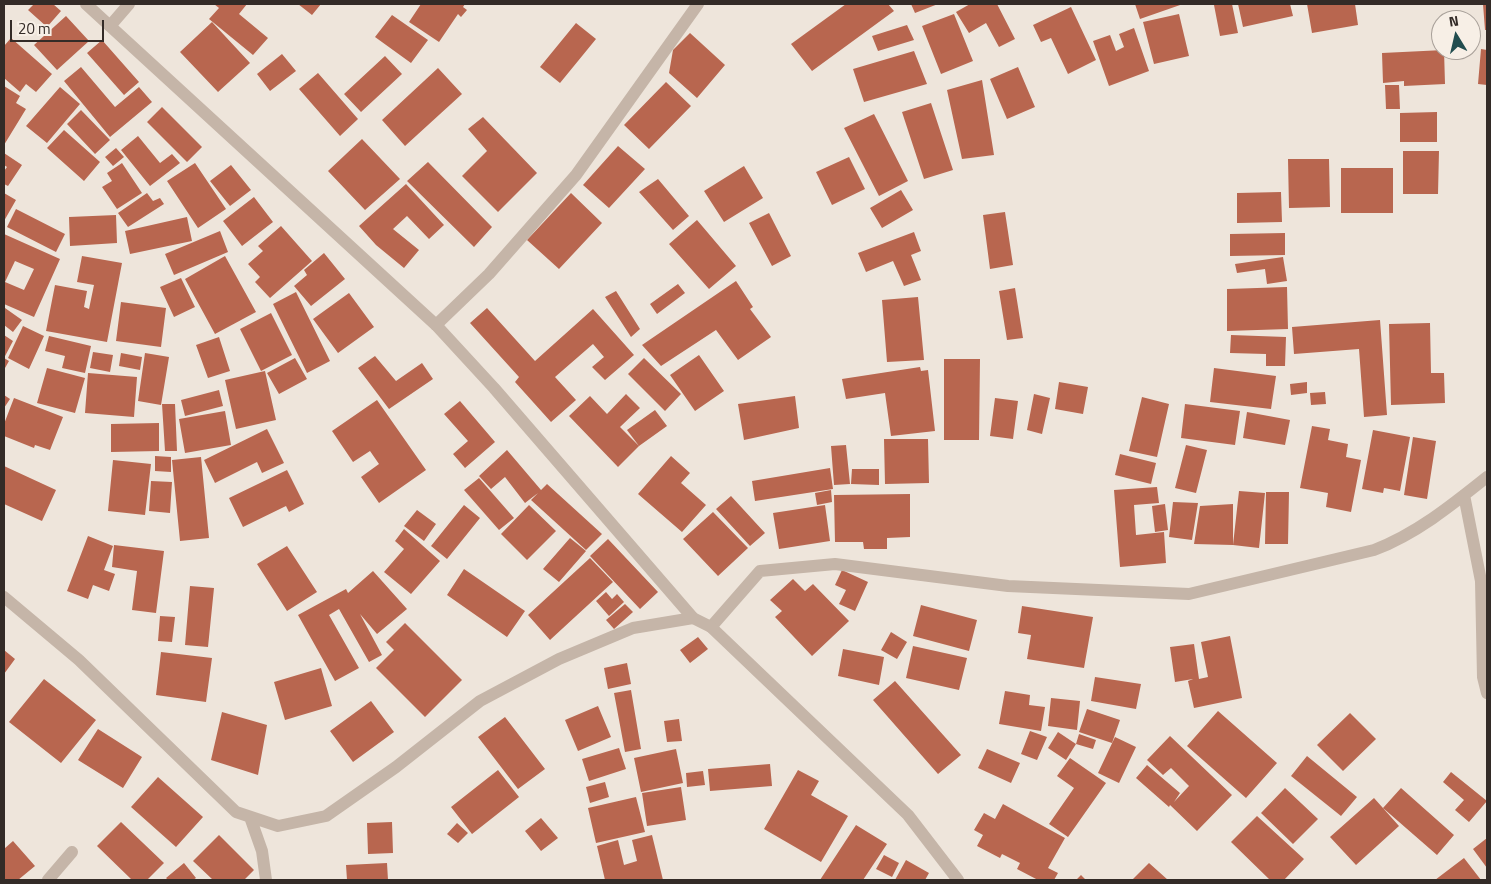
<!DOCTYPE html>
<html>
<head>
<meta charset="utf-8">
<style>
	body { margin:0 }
	#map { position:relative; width:1491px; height:884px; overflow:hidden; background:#eee5db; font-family:"Titillium Web",sans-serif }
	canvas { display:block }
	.frame { position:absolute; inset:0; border:5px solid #332b27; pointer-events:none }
	.north { position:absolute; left:1431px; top:10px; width:50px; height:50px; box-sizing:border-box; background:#f7efe6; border:1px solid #a9a19a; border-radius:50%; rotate:351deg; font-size:14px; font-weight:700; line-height:20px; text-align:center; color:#332b27 }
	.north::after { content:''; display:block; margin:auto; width:18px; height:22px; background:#224d4f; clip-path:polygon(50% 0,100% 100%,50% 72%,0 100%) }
	.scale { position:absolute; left:10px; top:20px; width:94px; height:22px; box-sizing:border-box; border:2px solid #332b27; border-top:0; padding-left:6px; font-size:15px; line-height:18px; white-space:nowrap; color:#332b27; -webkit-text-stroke:4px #f7efe6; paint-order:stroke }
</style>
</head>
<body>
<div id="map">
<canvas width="1491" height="884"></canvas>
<div class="frame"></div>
<div class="north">N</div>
<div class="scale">20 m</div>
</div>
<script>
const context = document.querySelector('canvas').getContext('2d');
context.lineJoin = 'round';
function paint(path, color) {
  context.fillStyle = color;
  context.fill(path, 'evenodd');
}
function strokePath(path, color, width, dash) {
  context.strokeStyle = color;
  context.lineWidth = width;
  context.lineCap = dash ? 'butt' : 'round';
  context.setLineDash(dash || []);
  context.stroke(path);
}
paint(new Path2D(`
	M34 4H53L61 11 47 27 28 10Z
	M214 4H247L239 14 268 38 253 55 209 19 219 8Z
	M298 4H321L312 15Z
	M421 4H465L463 7 467 10 461 17 458 14 439 42 409 22Z
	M846 4H888L894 11 812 71 791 44Z
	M911 4H938L915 13Z
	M970 4H997L1015 39 999 47 986 23 969 33 956 12Z
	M1135 4H1183L1140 19Z
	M1223 4H1232L1238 33 1220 36 1214 5Z
	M1238 4H1290L1293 16 1243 27Z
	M1307 4H1355L1358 25 1312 33Z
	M1483 4H1487V30H1485Z
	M1071 7 1096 60 1068 74 1051 38 1041 42 1033 25Z
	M954 14 973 61 941 74 922 26Z
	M1179 14 1189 56 1154 64 1143 22Z
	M392 15 428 40 411 63 375 37Z
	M66 16 89 41 57 70 34 45Z
	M212 22 250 63 218 92 180 52Z
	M576 23 596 39 560 83 540 67Z
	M907 25 914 40 878 51 872 36Z
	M1134 28 1149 71 1109 86 1093 41 1110 35 1116 51 1124 47 1119 34Z
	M690 33 725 65 697 98 669 73 673 50Z
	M11 38 52 74 36 92 26 84 20 92 4 78V46Z
	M102 40 139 82 124 95 87 53Z
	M1481 49 1487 50V85L1478 84Z
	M1444 50 1445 84 1404 86V81L1383 83 1382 53Z
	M914 51 927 84 864 102 853 69Z
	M282 54 296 71 270 91 257 74Z
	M385 56 402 74 361 112 344 94Z
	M81 67 115 107 139 87 152 102 110 137 64 81Z
	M1018 67 1035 107 1007 119 990 79Z
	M438 68 462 94 405 146 382 120Z
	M318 73 358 119 340 136 299 89Z
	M982 80 994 155 962 159 947 90Z
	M666 82 691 106 649 149 624 125Z
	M1385 85H1399L1400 109H1386Z
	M4 86 20 96 16 103 26 109 4 145Z
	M60 87 80 104 47 143 26 126Z
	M931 103 953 170 924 179 902 112Z
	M162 107 202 147 187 162 147 122Z
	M81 110 110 140 95 154 67 124Z
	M1437 112V142H1400V113Z
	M874 114 908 181 879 196 844 128Z
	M483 117 537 173 498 212 462 176 487 151 468 129Z
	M64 130 100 162 84 181 47 148Z
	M138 136 160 163 172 154 180 163 150 186 121 150Z
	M362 139 400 179 365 210 328 171Z
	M618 146 645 169 609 208 583 185Z
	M116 148 124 157 113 166 105 157Z
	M1403 151H1439L1438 194H1403Z
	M4 153 22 165 8 186 4 184V171L7 167 4 165Z
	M849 157 865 189 832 205 816 172Z
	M1288 159H1329L1330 207 1289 208Z
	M428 162 492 227 474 247 407 181Z
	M122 163 142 193 117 209 102 187 112 181 107 173Z
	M195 163 226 209 198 228 167 181Z
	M231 165 251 190 230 206 210 181Z
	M744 166 763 198 724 222 704 191Z
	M1341 168H1393V213H1341Z
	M658 179 689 216 673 230 639 192Z
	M406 184 444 225 429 239 407 216 393 229 419 250 404 268 376 245 359 226Z
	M901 190 913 210 882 228 870 208Z
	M1281 192 1282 222 1237 223V193Z
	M4 193 16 200 4 221Z
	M147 193 153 201 160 198 164 204 128 227 118 213Z
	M571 193 602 223 559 269 527 240Z
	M254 197 273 222 242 246 223 221Z
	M16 209 65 234 56 252 7 227Z
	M1005 212 1013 265 990 269 983 215Z
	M769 213 791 256 772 266 749 223Z
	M116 215 117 243 70 246 69 217Z
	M187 217 192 241 130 254 125 231Z
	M697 220 736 266 709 289 669 244Z
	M281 226 312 261 270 298 255 282 260 277 248 264 263 251 258 246Z
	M220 231 228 252 174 275 165 254Z
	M914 232 921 251 911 255 921 280 904 286 893 261 866 272 858 253Z
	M1285 233V255L1230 256V234Z
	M4 234 60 259 34 317 4 304ZM15 261 34 269 24 290 5 282Z
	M324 253 345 279 311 306 294 286 307 275 304 270Z
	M82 256 122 263 107 342 46 331 55 285 87 291 84 307 89 309 94 285 77 282Z
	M225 256 256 312 215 334 185 279Z
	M1283 257 1287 281 1267 284 1265 269 1237 273 1235 264Z
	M181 278 195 307 174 317 160 287Z
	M736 281 753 307 750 309 771 337 738 360 716 330 661 366 642 345Z
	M678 284 685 293 657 314 650 304Z
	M1287 287 1288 329 1227 331V289Z
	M1015 288 1023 338 1007 340 999 291Z
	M616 291 640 329 631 337 605 297Z
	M296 292 330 361 307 373 273 304Z
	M349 293 374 327 338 353 313 319Z
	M918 297 924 360 887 362 882 300Z
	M121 302 166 308 161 347 116 341Z
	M5 308 22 320 13 332 4 325Z
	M487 308 535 361 593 309 634 355 605 380 592 367 604 357 593 344 555 377 576 400 551 422 515 382 519 377 470 323Z
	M271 313 292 355 261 371 240 329Z
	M1380 320 1387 415 1364 417 1359 349 1294 354 1292 327Z
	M1430 323 1431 373H1444L1445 403 1391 405 1389 324Z
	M23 326 44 336 29 369 8 358Z
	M4 335 13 341 4 358Z
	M1231 335 1286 337 1285 366H1266V354L1230 353Z
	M49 336 91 346 85 373 62 368 65 356 45 351Z
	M219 337 230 371 208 378 196 345Z
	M93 352 113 355 110 372 90 368Z
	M121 353 142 357 140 370 119 366Z
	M145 353 169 357 161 405 138 401Z
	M699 355 724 391 695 411 670 375Z
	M375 356 396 381 422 363 433 379 389 409 358 368Z
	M4 358 9 361 5 368 4 367Z
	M295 358 307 379 279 394 267 373Z
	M644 358 681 394 665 411 628 374Z
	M944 359H980L979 440H944Z
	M920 367 921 371 928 370 935 431 891 436 885 393 846 399 842 379Z
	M47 368 85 378 75 413 37 403Z
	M1214 368 1276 376 1271 409 1210 402Z
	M265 371 276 420 236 429 225 380Z
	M88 373 137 377 134 417 85 413Z
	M1059 382 1088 387 1083 414 1055 409Z
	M1307 382V393L1291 395 1290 384Z
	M219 390 223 406 185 416 181 400Z
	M1325 392 1326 404 1311 405 1310 393Z
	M626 394 640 408 620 427 639 446 618 467 569 416 590 396 607 414Z
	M1034 394 1050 398 1042 434 1027 430Z
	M4 395 10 399 4 408Z
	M795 396 799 428 744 440 738 404Z
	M1142 397 1169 404 1157 457 1129 451Z
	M14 398 63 417 50 450 35 445 34 448 4 436V424Z
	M995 398 1018 401 1013 439 990 436Z
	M377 400 426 470 379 503 361 477 379 464 370 451 353 462 332 431Z
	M460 401 495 442 465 468 453 454 468 441 444 414Z
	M162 404H175L177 451H165Z
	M1185 404 1240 411 1235 445 1181 438Z
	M655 410 667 426 639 446 627 430Z
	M225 411 231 445 185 453 179 419Z
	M1247 412 1290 420 1285 445 1243 438Z
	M159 423V451L111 452V424Z
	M1312 426 1330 429 1328 440 1348 444 1346 457 1361 460 1351 512 1326 507 1328 493 1300 488Z
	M267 429 284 463 262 473 257 462 215 483 204 460Z
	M1373 430 1410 437 1400 491 1384 488 1383 493 1362 489Z
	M1413 437 1436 441 1427 499 1404 495Z
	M884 439H928L929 483 885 484Z
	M846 445 850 484 834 485 831 446Z
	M1186 445 1207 450 1196 493 1175 488Z
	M507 450 541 490 547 484 602 534 586 550 531 500 538 493 525 503 505 477 491 489 479 476Z
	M1120 454 1156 463 1151 484 1115 475Z
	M155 456 171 457V472L155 471Z
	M671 456 690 473 681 483 706 505 682 532 638 494Z
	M201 457 209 538 180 541 172 460Z
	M113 460 151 464 145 515 108 511Z
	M4 466 56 490 42 521 4 504Z
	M830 468 833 489 755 501 752 481Z
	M852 469H879V485L851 484Z
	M287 470 304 504 289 512 286 506 243 527 229 498Z
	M479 478 514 518 499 530 464 490Z
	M151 481 172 482 170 513 149 511Z
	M1157 487 1159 503 1134 505 1136 535 1164 532 1166 563 1120 567 1114 490Z
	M831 490 832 502 817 505 815 493Z
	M1239 491 1265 493 1259 548 1233 545Z
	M1266 492H1289L1288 544H1265Z
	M910 494V537L887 538V549H864L863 542H835L834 495Z
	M731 496 765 533 750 546 716 509Z
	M1173 502 1198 503 1192 540 1169 537Z
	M1165 504 1168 530 1155 532 1152 506Z
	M1233 504V545L1194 544 1200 506Z
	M464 505 480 518 447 559 431 546Z
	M529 505 556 531 527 560 501 534Z
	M825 505 830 541 779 549 773 513Z
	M417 510 436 524 424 541 404 526Z
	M713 512 748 548 718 576 683 539Z
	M404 529 440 561 411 594 384 572 404 549 395 541Z
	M88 536 113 546 104 570 115 574 109 591 93 585 88 599 67 591Z
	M570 538 586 551 559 582 543 569Z
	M608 539 658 592 640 609 590 556Z
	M114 545 164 551 156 613 132 610 137 571 112 567Z
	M287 546 317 592 287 611 257 564Z
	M590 558 613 582 550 640 528 615Z
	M464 569 525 611 507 637 447 595Z
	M842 570 868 582 855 611 839 604 846 590 835 585Z
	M373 571 407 609 377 634 360 614 382 655 369 662 339 609 329 615 359 668 335 681 298 615 346 589 348 593Z
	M793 579 805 591 813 584 849 621 812 656 775 617 782 611 770 600Z
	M190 586 214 588 208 647 185 645Z
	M606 592 612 599 617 594 624 602 609 616 596 601Z
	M625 604 633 612 614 629 606 620Z
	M921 605 977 620 969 651 913 636Z
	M1022 606 1093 617 1084 668 1027 659 1031 635 1018 633Z
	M160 616 175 617 172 642 158 641Z
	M405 623 462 680 425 717 376 668 394 650 386 642Z
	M891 632 907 642 897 659 881 650Z
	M1230 636 1242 698 1194 708 1188 681 1193 679 1175 682 1170 647 1194 644 1199 679 1208 677 1201 642Z
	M698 637 708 649 690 663 680 650Z
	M913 646 967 658 959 690 906 678Z
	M843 649 884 657 879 685 838 676Z
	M4 650 15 659 4 674Z
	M161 652 212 658 206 702 156 695Z
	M627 663 631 684 608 689 604 668Z
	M321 668 332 706 285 720 274 682Z
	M1095 677 1141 684 1136 709 1091 701Z
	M44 679 96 720 61 763 9 722Z
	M895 681 961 755 938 774 873 700Z
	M631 690 641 749 625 752 614 693Z
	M1005 691 1030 695 1029 705 1045 707 1041 731 999 724Z
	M1051 698 1080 701 1077 730 1048 726Z
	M371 701 394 732 353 762 330 731Z
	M598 706 611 737 578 751 565 720Z
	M1087 709 1120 720 1112 743 1079 732Z
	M1218 711 1277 763 1246 798 1187 746Z
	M222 712 267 725 258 775 211 760Z
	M1350 713 1376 739 1343 771 1317 745Z
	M505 717 545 769 518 789 478 737Z
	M679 719 682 741 667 742 664 721Z
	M98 729 142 757 123 788 78 760Z
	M1030 731 1047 737 1037 760 1021 754Z
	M1058 732 1076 744 1066 760 1048 748Z
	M1079 734 1096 740 1093 749 1076 744Z
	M1170 736 1232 795 1197 831 1170 805 1169 807 1136 778 1147 765 1180 793 1174 802 1189 786 1171 768 1163 775 1147 760Z
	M1115 737 1136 747 1119 783 1098 773Z
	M619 748 626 769 589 781 582 759Z
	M676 749 683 783 641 792 634 758Z
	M987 749 1020 763 1011 783 978 768Z
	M1307 756 1357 797 1341 816 1291 776Z
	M1070 758 1106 783 1068 837 1049 824 1074 788 1057 776Z
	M770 764 772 786 710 791 708 769Z
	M498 770 519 797 472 834 451 807Z
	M798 770 819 781 811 795 848 816 821 862 764 829Z
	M703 771 705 785 687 787 686 773Z
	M1451 772 1487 801 1469 822 1455 810 1464 800 1443 782Z
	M158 777 203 817 176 847 131 807Z
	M605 782 609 797 590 803 586 787Z
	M681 787 686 820 647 826 642 793Z
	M1285 788 1318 819 1293 844 1261 813Z
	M1401 788 1454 835 1437 855 1383 808Z
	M636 797 645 832 596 843 588 808Z
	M1374 798 1399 826 1356 865 1330 837Z
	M1003 804 1065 838 1048 868 1058 873 1054 880H1038L1017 869 1020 863 1002 854 1000 858 977 846 983 835 974 830 984 813 995 819Z
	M1257 816 1304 859 1284 880H1270L1231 842Z
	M541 818 558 838 541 851 525 831Z
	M121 822 164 863 147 880H132L97 846Z
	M392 822 393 853 368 854 367 823Z
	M457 823 468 833 458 843 447 834Z
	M856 825 887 844 863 880H820Z
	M219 835 254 870 244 880H213L193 861Z
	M652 835 663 880H605L597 846 618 840 624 865 637 861 632 840Z
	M1487 838V868L1473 849Z
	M13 841 35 866 18 880H4V849Z
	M884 855 899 863 892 877 876 869Z
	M1464 858 1481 880H1435Z
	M906 860 929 873 925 880H895Z
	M184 863 196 878 193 880H168L166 878Z
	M387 863 388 880H347L346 865Z
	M1149 863 1168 880H1132Z
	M1081 875 1086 880H1076Z`), '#b8664f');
strokePath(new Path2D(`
	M110 26 129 4
	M436 325 489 274 576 175 698 4
	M1464 495 1481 581 1483 677 1487 693
	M4 597 79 660 236 812 278 826 326 816 396 767 480 701 559 659 633 628 693 618
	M711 627 760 571 835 564 1008 586 1189 594 1374 550C1416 534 1452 505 1487 477
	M250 817 262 851 266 880
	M48 880 72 852`), '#c5b5a8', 12);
strokePath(new Path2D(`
	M86 4 436 325 494 388 693 618 711 627 908 815 958 880`), '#c5b5a8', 12);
</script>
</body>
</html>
